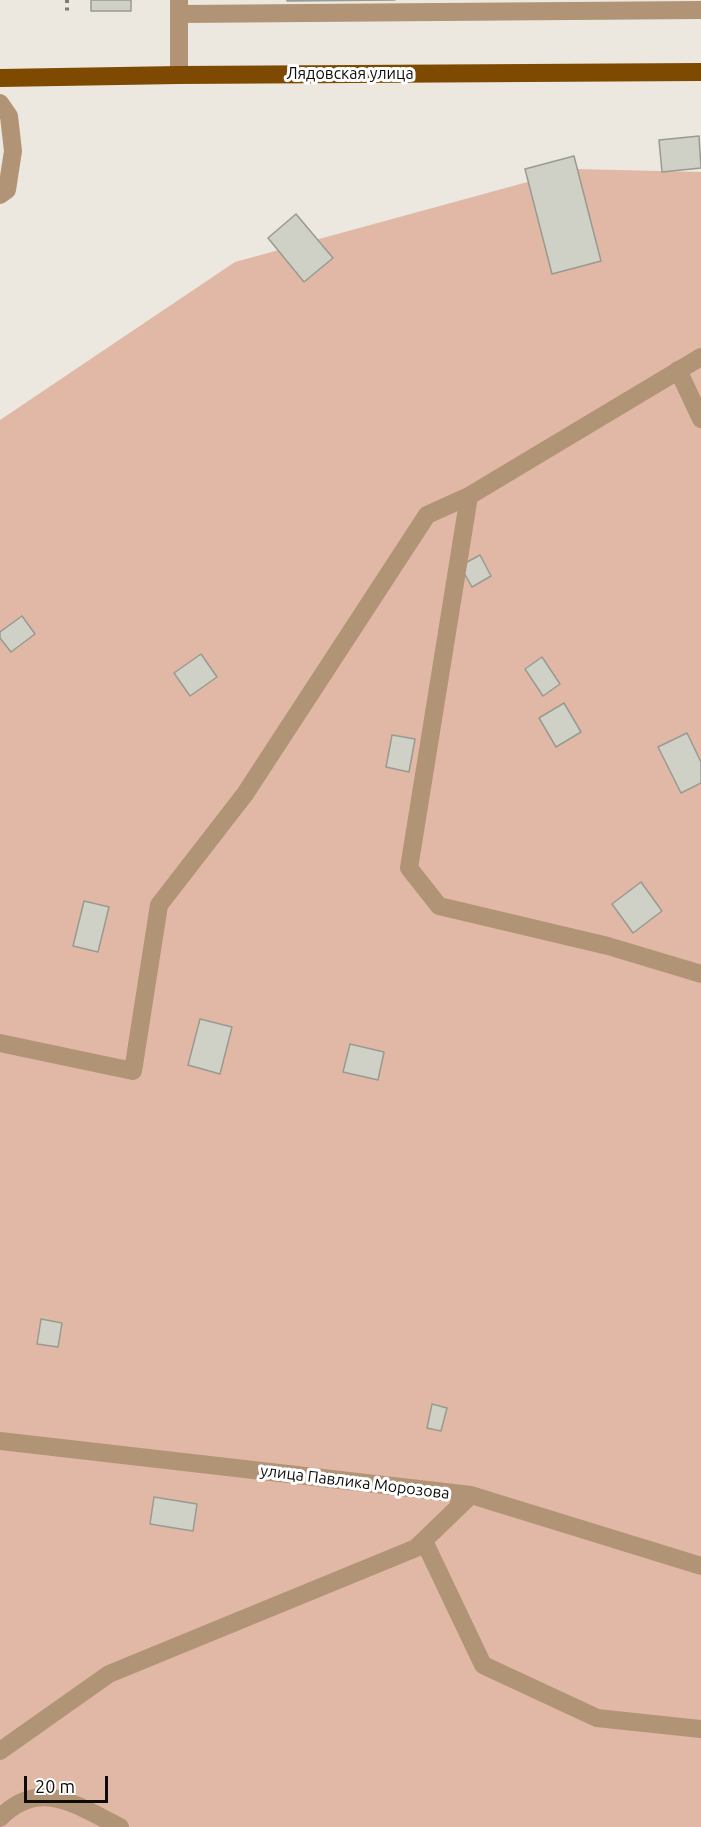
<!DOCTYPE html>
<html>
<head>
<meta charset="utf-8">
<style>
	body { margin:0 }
	#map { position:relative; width:701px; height:1827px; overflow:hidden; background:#ece8df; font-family:Ubuntu,sans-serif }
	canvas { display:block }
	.scale { position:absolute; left:24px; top:1776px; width:84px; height:27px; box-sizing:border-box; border:3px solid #0d0c09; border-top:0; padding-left:8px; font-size:18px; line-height:21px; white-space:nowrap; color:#0d0c09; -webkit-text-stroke:4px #fff; paint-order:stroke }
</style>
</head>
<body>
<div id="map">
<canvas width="701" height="1827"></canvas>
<div class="scale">20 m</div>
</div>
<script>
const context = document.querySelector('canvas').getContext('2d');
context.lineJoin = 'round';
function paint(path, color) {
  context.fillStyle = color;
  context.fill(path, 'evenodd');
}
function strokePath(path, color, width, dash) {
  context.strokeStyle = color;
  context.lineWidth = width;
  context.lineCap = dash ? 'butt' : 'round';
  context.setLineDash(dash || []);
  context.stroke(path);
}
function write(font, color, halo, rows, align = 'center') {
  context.font = font + ' Ubuntu,sans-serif';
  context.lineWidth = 6;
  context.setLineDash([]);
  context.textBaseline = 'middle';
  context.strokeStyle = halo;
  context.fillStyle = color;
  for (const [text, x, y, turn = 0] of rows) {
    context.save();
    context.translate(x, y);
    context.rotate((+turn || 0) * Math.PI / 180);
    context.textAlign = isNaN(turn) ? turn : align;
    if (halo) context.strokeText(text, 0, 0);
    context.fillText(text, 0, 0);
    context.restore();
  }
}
paint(new Path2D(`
	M575 169 701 172V1827H0V420L235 262Z`), '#e1b7a6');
const building = new Path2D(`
	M91 0H131V11H91Z
	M287 0H395L287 1Z
	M699 136 701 168 662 172 659 140Z
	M574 156 601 261 552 274 525 169Z
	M296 214 333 258 304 282 268 238Z
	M480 555 491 576 472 587 460 566Z
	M22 616 35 634 11 652 0 638V632Z
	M201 654 217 677 190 696 174 673Z
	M542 657 560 684 543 696 525 669Z
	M564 703 581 732 556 747 539 718Z
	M687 733 701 762V783L681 793 658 747Z
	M392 735 415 739 409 772 386 767Z
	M641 882 662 911 633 933 612 904Z
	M84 901 109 907 98 952 73 946Z
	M200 1019 232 1027 220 1074 188 1065Z
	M350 1044 384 1052 378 1080 343 1072Z
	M41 1319 62 1323 58 1347 37 1344Z
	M432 1404 447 1408 441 1431 427 1428Z
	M154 1497 197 1504 193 1531 150 1524Z`);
paint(building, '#cfd0c6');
strokePath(building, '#999a90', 1.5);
strokePath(new Path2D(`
	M67 0V13`), '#7d7b75', 4, [3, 4.5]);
strokePath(new Path2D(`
	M179 0V75
	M179 14 701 10
	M0 103 9 116 13 151 7 190 0 195
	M678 370 701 419
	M469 496 409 868 439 906 608 946 701 974
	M0 1043 133 1071 159 905 245 794 427 515 469 496 701 357
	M0 1441 471 1495 701 1566
	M424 1541 483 1665 597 1718 701 1729
	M0 1751 109 1674 416 1548 471 1495
	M0 1818C40 1777 78 1806 120 1827`), '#b19376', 18);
strokePath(new Path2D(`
	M0 78 179 75 701 72`), '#7e4a01', 18);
write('16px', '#0d0c09', '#fff', [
	["Лядовская улица",350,74],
	["улица Павлика Морозова",355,1482,7]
]);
</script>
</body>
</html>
